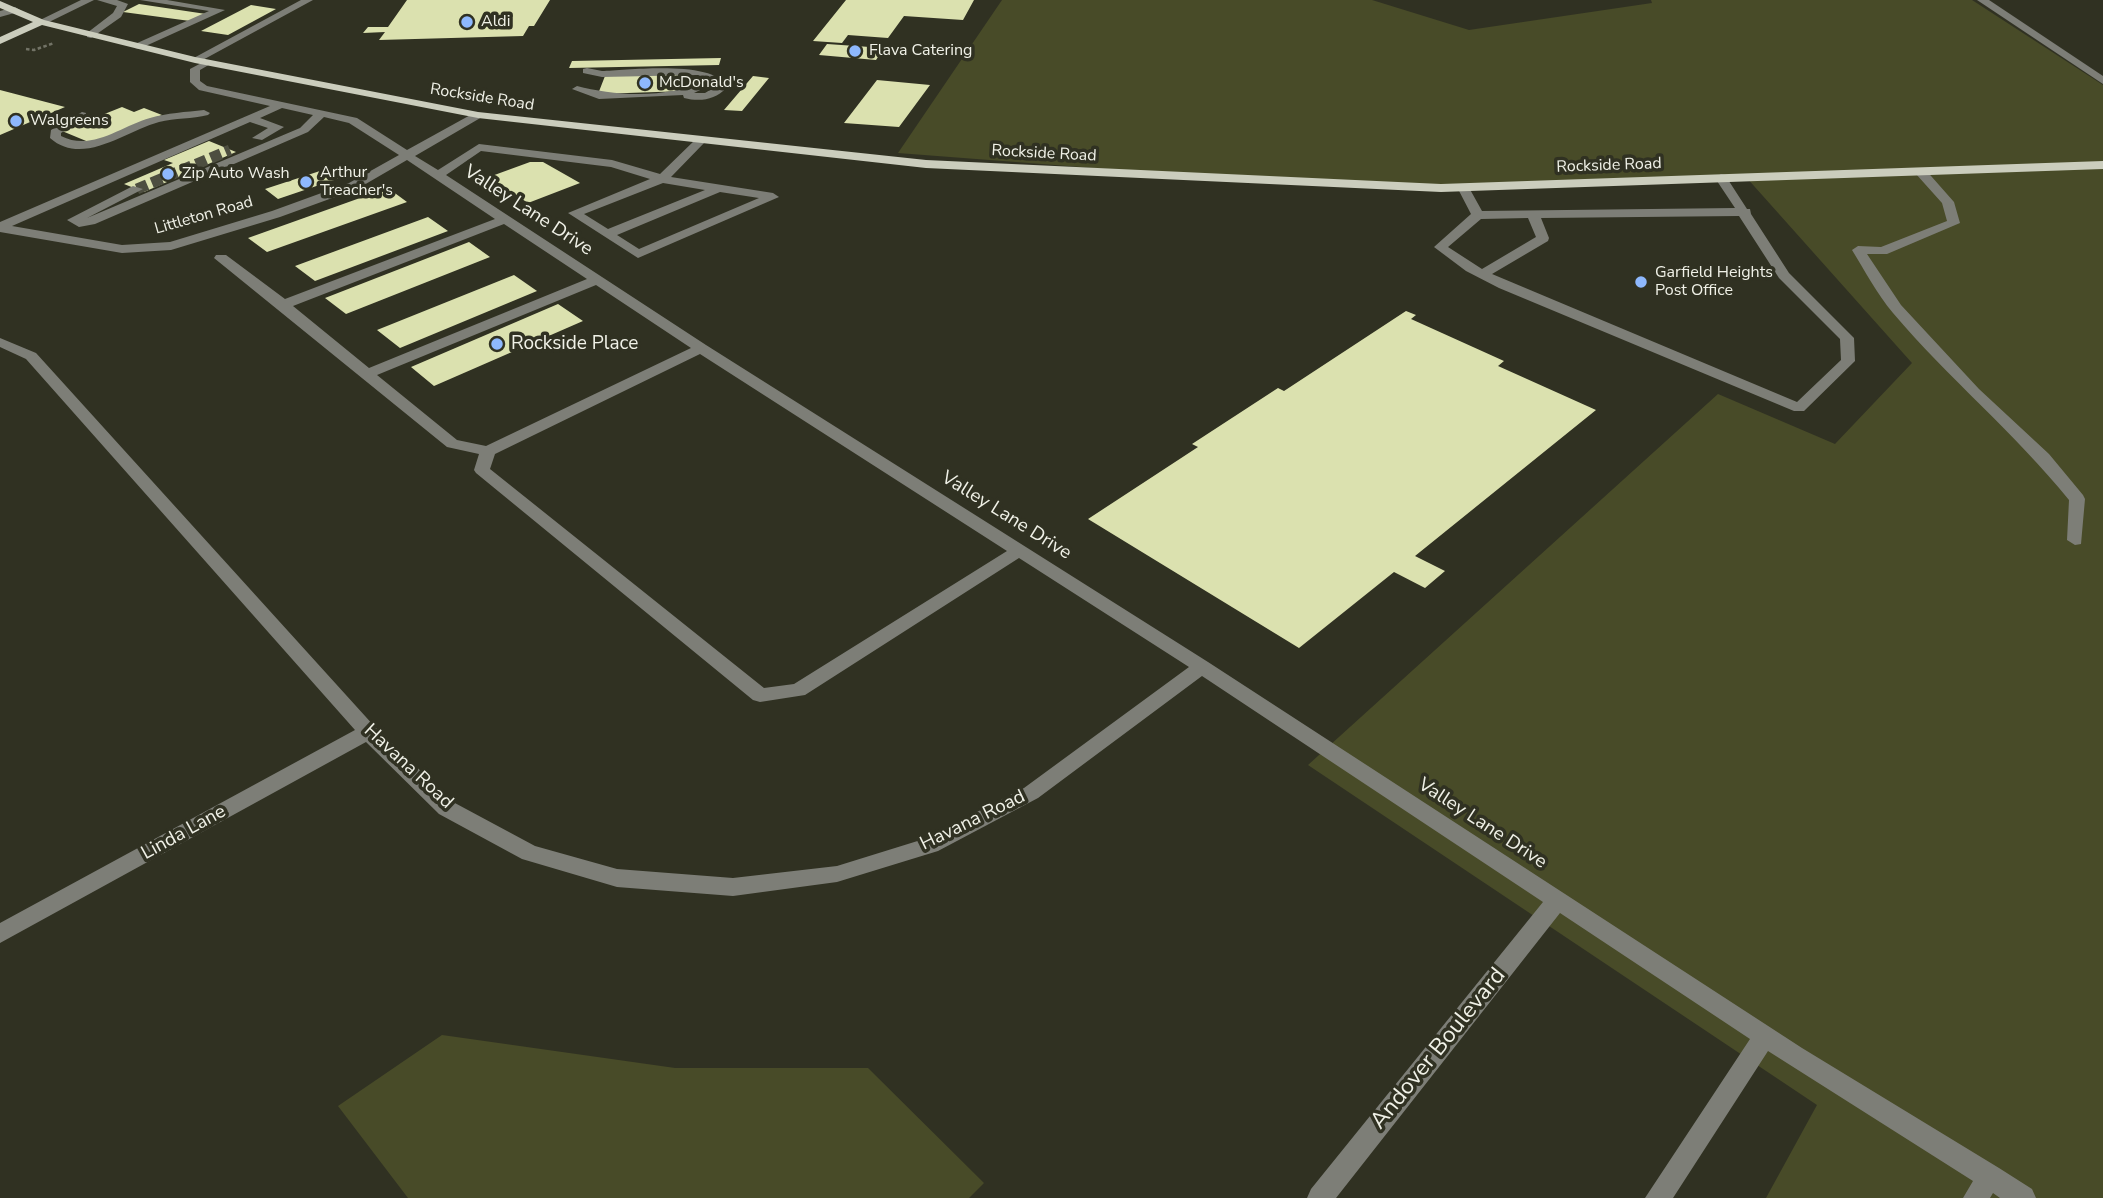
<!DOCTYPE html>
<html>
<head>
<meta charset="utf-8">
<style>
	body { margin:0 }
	canvas { display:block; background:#303122 }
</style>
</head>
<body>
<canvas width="2103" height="1198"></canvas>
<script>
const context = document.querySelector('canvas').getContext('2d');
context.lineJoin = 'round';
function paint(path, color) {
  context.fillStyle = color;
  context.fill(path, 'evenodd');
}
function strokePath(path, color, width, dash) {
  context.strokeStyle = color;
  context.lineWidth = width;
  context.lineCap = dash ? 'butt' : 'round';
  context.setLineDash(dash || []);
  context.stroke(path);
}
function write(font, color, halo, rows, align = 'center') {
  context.font = font + ' "Nunito Sans",sans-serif';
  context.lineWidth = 7;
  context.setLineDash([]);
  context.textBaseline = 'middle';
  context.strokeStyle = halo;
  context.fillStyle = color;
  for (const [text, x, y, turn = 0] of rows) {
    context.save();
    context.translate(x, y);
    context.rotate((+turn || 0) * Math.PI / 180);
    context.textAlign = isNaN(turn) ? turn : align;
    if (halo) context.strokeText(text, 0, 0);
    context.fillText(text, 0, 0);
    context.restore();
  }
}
paint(new Path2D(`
	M1002 0H1372L1469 30 1652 3 1651 0H1972L2103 85V1198H1766L1817 1105 1308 765 1718 394 1835 444 1912 363 1746 177 1441 188 1212 177 898 153Z
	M442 1035 675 1068H868L984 1183 969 1198H408L338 1106Z`), '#484b28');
paint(new Path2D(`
	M407 0H550L534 26H529L523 36 379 40 385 32 363 33 368 27H388Z
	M846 0H974L963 20 904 16 888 38 848 35 842 43 813 41Z
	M139 4 206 14 190 21 123 12Z
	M251 5 276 9 228 35 201 31Z
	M827 44 884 48 876 60 819 55Z
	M721 58 719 65 569 68 572 61Z
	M690 74 686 91 598 94 605 76Z
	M753 76 769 78 742 111 724 110Z
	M877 80 930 85 899 127 844 123Z
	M0 90 65 107 0 135Z
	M122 107 134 112 144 108 162 115 91 143 62 131Z
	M209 141 236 152 144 192 124 184 173 163 164 160Z
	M530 162H543L580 183 528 203 489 177Z
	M326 169 340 178 278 199 265 189Z
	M388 188 407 202 267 252 248 238Z
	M428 217 448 231 315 281 295 266Z
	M469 242 490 257 346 314 325 298Z
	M514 275 537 291 400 348 377 330Z
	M558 304 583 321 434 386 411 367Z
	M1406 311 1416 315 1411 319 1504 361 1498 366 1596 410 1415 556 1445 571 1425 588 1394 572 1299 648 1088 519 1198 447 1192 444 1278 388 1284 391Z`), '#dbe1af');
strokePath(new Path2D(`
	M137 189 230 150`), '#4d4e40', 11, [11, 5]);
strokePath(new Path2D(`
	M26 49 34 50 54 43`), '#727366', 2.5, [3.5, 2.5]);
paint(new Path2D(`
	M81 0H94L45 24 36 22Z
	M97 0H117L128 4 121 17 91 38 87 37V33L113 13 117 6Z
	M140 0H167L225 10 139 49 135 48V44L209 11Z
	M301 0H313L199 62 190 60Z
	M1977 0H1989L2103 76V84Z
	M15 7 20 10 18 12 0 17V11Z
	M207 60 212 63 200 70V81L207 86 357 118 407 150 474 113H482V117L415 156 438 170 479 144 612 160 660 174 697 138H705V142L671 177 773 193 779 197 638 258 568 213 650 179 611 167 481 151 446 175 706 345 1208 662 1802 1048 1999 1168 2032 1189 2036 1198H2000L1993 1193 1990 1198H1963L1973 1181 1768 1051 1673 1198H1645L1750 1039 1560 913 1336 1198H1307L1311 1189 1543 902 1202 676 1038 798 938 851 837 882 733 896 617 887 522 859 439 814 366 742 0 943V923L355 730 26 359 0 347V338L36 353 375 727 453 802 535 846 617 869 733 878 837 866 924 839 1024 788 1189 667 1019 558 805 695 760 702 753 700 476 473 474 470 479 454 447 447 214 258 216 255H226L285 299 495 219 407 160 357 189 280 217 171 250 122 253 0 232V222L270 106 199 90 190 82V69ZM282 108 313 115 300 128 87 218 143 189 133 186 67 220 79 227 95 224 308 132 324 117 349 123 399 155 349 183 272 211 170 242 122 245 12 226 250 122 268 128 252 138 262 140 284 127 260 118ZM663 183 705 190 608 229 584 214ZM720 192 759 198 639 249 617 235ZM504 224 587 279 369 368 293 306ZM596 285 691 348 486 446 457 440 377 375ZM700 354 1007 551 794 684 764 688 490 469 495 454Z
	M587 68 602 71C627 70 719 59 726 88 715 100 700 102 684 98L683 95 599 99 572 89 577 86C615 96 671 100 706 78L698 75 602 77 583 73V69ZM714 83 715 87 705 93H694Z
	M204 110 210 113 208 115C192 119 175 118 159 122 125 131 83 167 50 138L51 130 82 112 86 113V117L61 133V136C92 152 121 126 150 118 167 113 186 112 204 110Z
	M1916 168H1924L1954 202 1960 223 1887 254H1867L1901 305 1979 389 2049 454 2083 495 2085 499 2081 544 2075 545 2067 540 2069 500C2015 433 1948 378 1893 313 1877 294 1865 271 1852 250L1858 246 1881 247 1947 221 1942 203 1916 174Z
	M1721 174 1725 175 1747 209H1750L1751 214 1789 273 1854 338 1855 361 1804 411H1794L1499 288 1466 271 1434 247 1471 214 1457 187 1459 184H1467L1482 211 1735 208 1715 178ZM1739 216 1779 278 1840 339 1841 360 1797 402 1492 274 1548 241 1549 238 1541 218ZM1528 218 1536 237 1482 269 1448 247 1481 219Z`), '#7d7e77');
paint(new Path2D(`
	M0 1 44 20 195 57 478 112 926 160 1441 184 2103 161V169L1441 192 926 168 478 118 195 63 42 25 0 44V37L33 22 0 8Z`), '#cbcdbd');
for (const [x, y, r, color] of [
	[467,22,7,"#8eb8fd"],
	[855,51,7,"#8eb8fd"],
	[645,83,7,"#8eb8fd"],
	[16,121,7,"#8eb8fd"],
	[168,174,7,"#8eb8fd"],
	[306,182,7,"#8eb8fd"],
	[1641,282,7,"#8eb8fd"],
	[497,344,7,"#8eb8fd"]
]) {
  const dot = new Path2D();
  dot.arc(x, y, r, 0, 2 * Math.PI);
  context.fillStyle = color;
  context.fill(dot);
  strokePath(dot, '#303122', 2.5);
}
write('16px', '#f0f1e7', '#303122', [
	["Aldi",481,22],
	["Flava Catering",869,51],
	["McDonald's",659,83],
	["Walgreens",30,121],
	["Arthur",320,173],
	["Treacher's",320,191],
	["Zip Auto Wash",182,174],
	["Garfield Heights",1655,273],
	["Post Office",1655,291]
], 'left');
write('16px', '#f0f1e7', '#303122', [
	["Rockside Road",482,98,9],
	["Rockside Road",1044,154,3],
	["Rockside Road",1609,166,-2],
	["Littleton Road",204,216,-16]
]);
write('19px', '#f0f1e7', '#303122', [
	["Valley Lane Drive",528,211,33],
	["Valley Lane Drive",1006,516,32],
	["Havana Road",408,767,43],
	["Havana Road",973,821,-26],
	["Valley Lane Drive",1482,824,33],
	["Linda Lane",184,833,-29]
]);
write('19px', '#f0f1e7', '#303122', [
	["Rockside Place",511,344]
], 'left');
write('23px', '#f0f1e7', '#303122', [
	["Andover Boulevard",1439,1049,-51]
]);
</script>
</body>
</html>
